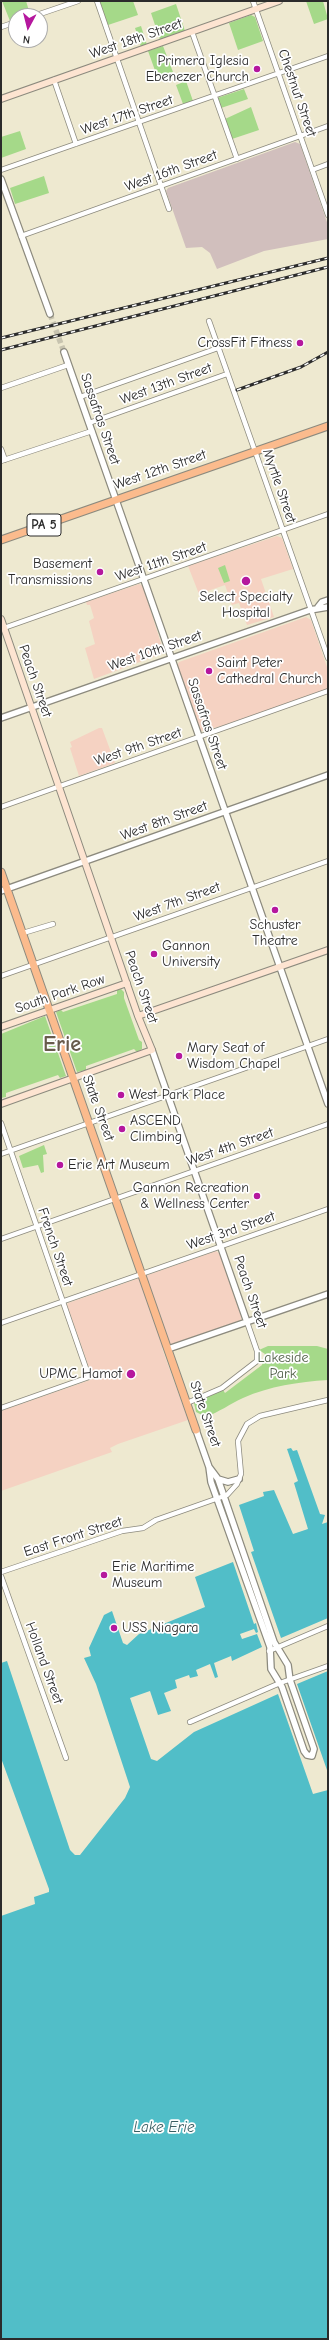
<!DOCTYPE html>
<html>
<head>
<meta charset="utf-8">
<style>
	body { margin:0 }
	#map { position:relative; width:329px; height:2340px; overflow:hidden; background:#eee9d0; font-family:"Comic Neue",sans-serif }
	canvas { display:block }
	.frame { position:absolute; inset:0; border:2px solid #2b2b2b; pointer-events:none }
	.north { position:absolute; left:8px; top:8px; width:40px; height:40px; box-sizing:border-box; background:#fff; border:1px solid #aaa; border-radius:50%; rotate:187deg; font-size:11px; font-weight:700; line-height:16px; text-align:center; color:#2b2b2b }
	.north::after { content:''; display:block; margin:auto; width:14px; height:18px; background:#b5179e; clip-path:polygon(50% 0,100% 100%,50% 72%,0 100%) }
</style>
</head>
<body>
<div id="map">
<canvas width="329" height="2340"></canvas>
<div class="frame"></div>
<div class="north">N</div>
</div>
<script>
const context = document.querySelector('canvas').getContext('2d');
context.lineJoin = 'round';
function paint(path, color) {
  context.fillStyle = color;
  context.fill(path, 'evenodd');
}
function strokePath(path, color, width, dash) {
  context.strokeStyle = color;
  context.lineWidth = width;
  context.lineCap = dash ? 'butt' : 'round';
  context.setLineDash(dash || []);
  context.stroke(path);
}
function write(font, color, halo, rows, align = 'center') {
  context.font = font + ' "Comic Neue",sans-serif';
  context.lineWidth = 3.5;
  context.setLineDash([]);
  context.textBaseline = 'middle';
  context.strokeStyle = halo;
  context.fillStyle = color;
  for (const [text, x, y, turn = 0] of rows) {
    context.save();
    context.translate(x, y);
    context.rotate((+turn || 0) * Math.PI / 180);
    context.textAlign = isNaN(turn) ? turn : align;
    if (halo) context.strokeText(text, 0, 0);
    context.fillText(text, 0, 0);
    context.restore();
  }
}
paint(new Path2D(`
	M277 536 282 538 293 569 261 579 274 617 247 625 239 603 232 605 225 585 199 594 188 566Z
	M139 584 143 586 164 653 94 679 85 648 95 644 89 621 94 618 90 605H87L86 602Z
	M306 617 311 620 328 670V689L222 726 201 731 177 666 179 662Z
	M99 728H102L115 763 79 776 70 748 72 747 70 742Z
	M216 1251 220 1254 241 1316V1321L162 1348 188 1420 118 1444 110 1448 112 1452 1 1491V1411L93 1379 67 1305 68 1303Z`), '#f5d2c2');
paint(new Path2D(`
	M295 142 300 144 328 225V239L264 251 217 269 210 253 202 247 186 248 166 191 168 188Z`), '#d1bfbd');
paint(new Path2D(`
	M2 1H26L30 14 16 16V19L10 21Z
	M99 1H133L138 15 108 25Z
	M306 1H323L328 19 314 24Z
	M176 4 185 31 160 40 151 13Z
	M251 15 255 17 263 41 238 50 229 23Z
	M141 26 147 45 141 47 135 28Z
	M163 46 173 72 157 76 148 51Z
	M186 81 193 101 183 104 176 85Z
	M244 89 248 99 221 108 217 98Z
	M251 107 259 130 232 139 225 119Z
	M20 131 26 149 1 158V137Z
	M44 176 49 193 15 204 10 188Z
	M225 565 230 581 224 583 218 568Z
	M121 989 124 992V998L139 1040 142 1042V1049L137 1052 134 1049 86 1066V1070L77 1072 56 1012 61 1010 63 1012 117 994V990Z
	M45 1016 66 1076 60 1078 58 1075 6 1093V1097L1 1098V1034Z
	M44 1145 47 1154 43 1155 44 1172 41 1173 38 1165 23 1168 19 1156Z
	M268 1346H317L328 1349V1380C298 1382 270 1386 243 1398 230 1404 219 1412 206 1417L196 1412 194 1403 223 1390 225 1393 262 1365 265 1354 259 1350Z`), '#a5d989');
paint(new Path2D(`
	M291 1448 293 1451 297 1450 320 1514 325 1515 322 1524 328 1522V1618L281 1638 251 1552 254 1551 239 1505 264 1496 263 1492 274 1490 293 1534 308 1529 294 1483 298 1481 287 1449Z
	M233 1562 254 1624 256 1623 258 1632 256 1633 254 1629 240 1634 242 1639 257 1634 262 1647 232 1661 231 1656 214 1663 218 1677 215 1678 210 1664 196 1670 198 1676 190 1678 189 1675 175 1680 177 1688 164 1693 171 1711 158 1715 150 1691 130 1698 151 1759 157 1761 194 1732 278 1694 313 1794 328 1790V2339H1V1916L35 1904 34 1897 49 1892V1889L1 1758V1663L7 1661 70 1850 75 1855H80L125 1798 130 1787 96 1684 84 1658 91 1656 89 1648 104 1615 112 1611 123 1643 127 1645 139 1634 205 1607 195 1577Z
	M328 1671V1773L297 1684Z`), '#51bec8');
strokePath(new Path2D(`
	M50 314 64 352`), '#c7c3af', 5.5, [5.5, 3]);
const minor = new Path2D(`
	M97 1 169 209
	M253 1 328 215
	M34 16 78 1
	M1 27 16 22
	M192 32 237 159
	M54 80 76 144
	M1 170 328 56
	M312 170 328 164
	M21 236 328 126
	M209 321 328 658
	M1 388 68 365
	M80 397 218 348
	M89 423 227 374
	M1 449 5 460
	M1 461 92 431
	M1 629 328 514
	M1 807 328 691
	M23 933 53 924
	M1 976 328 861
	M1 1123 89 1377 1 1408
	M1 1154 328 1039
	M1 1239 328 1124
	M1 1323 328 1209
	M187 1403 222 1388 257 1361V1351L247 1322
	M1 1572 122 1531 143 1528 156 1520 227 1495 237 1484 241 1474 238 1441 247 1424 260 1416 328 1400
	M1 1576 66 1758
	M269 1651 328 1626
	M190 1722 280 1683 328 1666`);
const tertiary = new Path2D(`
	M1 179 50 314
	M64 352 328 1104
	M318 607 322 602 328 600
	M1 718 310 610 328 607
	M1 891 328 775
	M152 1050 247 1322
	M168 1349 328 1294
	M196 1430 209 1467 211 1482 270 1647 271 1669 282 1687 304 1751 307 1755 312 1756 314 1749 290 1680 288 1665 274 1642 218 1479 209 1467
	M218 1479 228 1482 239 1479`);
const secondary = new Path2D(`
	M1 99 279 1
	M1 619 138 1016 152 1050 1 1104
	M138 1016 328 950
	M1 1027 127 983`);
const primary = new Path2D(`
	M1 540 328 426
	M1 872 196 1430`);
strokePath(minor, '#8c8a7e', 6);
strokePath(tertiary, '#8c8a7e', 8);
strokePath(secondary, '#8c8a7e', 8);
strokePath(primary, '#8c8a7e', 9);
strokePath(minor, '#fff', 4.5);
strokePath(tertiary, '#fff', 5.5);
strokePath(secondary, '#fde4d1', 6);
strokePath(primary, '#fbbb8d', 7);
const rail = new Path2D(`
	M1 338 328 258
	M1 350 328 267
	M237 390 301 367 328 352`);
strokePath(rail, '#2b2b2b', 3);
strokePath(rail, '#fff', 1.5, [4.5]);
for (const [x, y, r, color] of [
	[257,69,4,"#b5179e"],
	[300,343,4,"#b5179e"],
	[100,572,4,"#b5179e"],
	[246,581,5,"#b5179e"],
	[209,671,4,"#b5179e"],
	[275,910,4,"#b5179e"],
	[154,954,4,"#b5179e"],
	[179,1056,4,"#b5179e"],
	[121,1095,4,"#b5179e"],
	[122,1129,4,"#b5179e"],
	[60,1165,4,"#b5179e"],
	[257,1196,4,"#b5179e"],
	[131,1374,5,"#b5179e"],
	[104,1575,4,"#b5179e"],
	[114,1628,4,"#b5179e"]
]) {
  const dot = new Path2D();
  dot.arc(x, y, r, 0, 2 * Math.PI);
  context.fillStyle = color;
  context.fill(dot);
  strokePath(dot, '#fff', 1.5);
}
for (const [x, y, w] of [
	[44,525,34]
]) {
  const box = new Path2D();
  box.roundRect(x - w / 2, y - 11, w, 22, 3);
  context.fillStyle = '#fff';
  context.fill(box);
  strokePath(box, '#2b2b2b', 1);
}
write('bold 13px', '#2b2b2b', null, [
	["PA 5",44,525]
]);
write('14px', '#2b2b2b', '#fff', [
	["West 18th Street",136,39,-19],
	["Chestnut Street",297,93,71],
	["West 17th Street",127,115,-19],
	["West 16th Street",171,171,-20],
	["West 13th Street",166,384,-20],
	["Sassafras Street",100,419,71],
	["West 12th Street",160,470,-19],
	["Myrtle Street",279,486,71],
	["West 11th Street",161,562,-19],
	["West 10th Street",155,651,-19],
	["Peach Street",35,681,71],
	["Sassafras Street",207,724,71],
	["West 9th Street",138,747,-19],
	["West 8th Street",164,821,-20],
	["West 7th Street",177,902,-20],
	["Peach Street",141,987,71],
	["South Park Row",60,994,-19],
	["State Street",98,1108,70],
	["West 4th Street",230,1147,-19],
	["West 3rd Street",231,1231,-19],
	["French Street",55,1247,71],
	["Peach Street",250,1292,71],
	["State Street",205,1414,71],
	["East Front Street",73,1537,-18],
	["Holland Street",44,1663,70]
]);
write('14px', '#2b2b2b', '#fff', [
	["Primera Iglesia",249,61,"right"],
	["Ebenezer Church",249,77,"right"],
	["CrossFit Fitness",292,343,"right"],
	["Basement",92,564,"right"],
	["Transmissions",92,580,"right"],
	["Select Specialty",246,597,"center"],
	["Hospital",246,613,"center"],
	["Saint Peter",217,663],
	["Cathedral Church",217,679],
	["Schuster",275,925,"center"],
	["Theatre",275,941,"center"],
	["Gannon",162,946],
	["University",162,962],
	["Mary Seat of",187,1048],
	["Wisdom Chapel",187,1064],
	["West Park Place",129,1095],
	["ASCEND",130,1121],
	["Climbing",130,1137],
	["Erie Art Museum",68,1165],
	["Gannon Recreation",249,1188,"right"],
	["& Wellness Center",249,1204,"right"],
	["UPMC Hamot",122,1374,"right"],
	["Erie Maritime",112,1567],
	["Museum",112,1583],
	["USS Niagara",122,1628]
], 'left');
write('14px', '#505f47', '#fff', [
	["Lakeside",283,1358],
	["Park",283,1374]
]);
write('italic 15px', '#385e62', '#fff', [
	["Lake Erie",164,2128]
]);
write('bold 22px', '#685b4b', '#fff', [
	["Erie",62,1045]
]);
</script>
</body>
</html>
